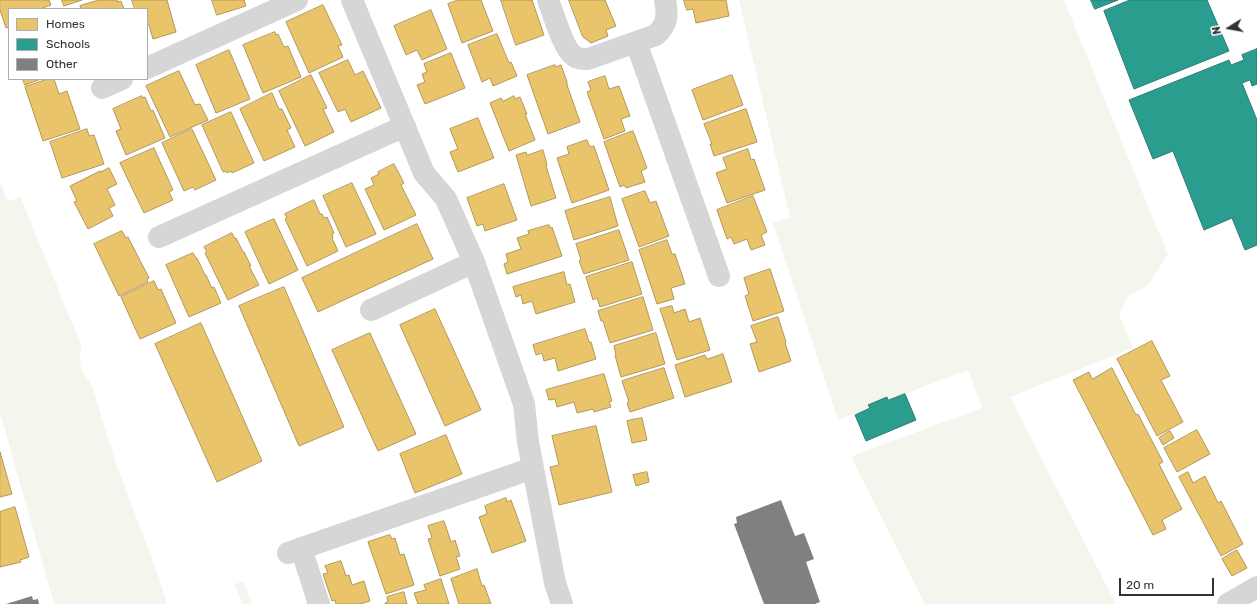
<!DOCTYPE html>
<html>
<head>
<meta charset="utf-8">
<style>
	body { margin:0 }
	#map { position:relative; width:1257px; height:604px; overflow:hidden; background:#fff; font-family:Rubik,sans-serif }
	canvas { display:block }
	.legend { position:absolute; left:8px; top:8px; width:140px; height:72px; box-sizing:border-box; background:#fff; border:1px solid #adadad; margin:0; padding:5px 7px; list-style:none; font-size:12px; color:#323232 }
	.legend li { display:flex; align-items:center; gap:8px; height:20px }
	.legend b { width:20px; border:1px solid #adadad }
	.north { position:absolute; left:1209px; top:8px; width:40px; height:40px; -webkit-text-stroke:3px #fff; paint-order:stroke; rotate:259deg; font-size:11px; font-weight:700; line-height:16px; text-align:center; color:#323232 }
	.north::after { content:''; display:block; margin:auto; width:14px; height:18px; background:#323232; clip-path:polygon(50% 0,100% 100%,50% 72%,0 100%) }
	.scale { position:absolute; left:1119px; top:578px; width:95px; height:18px; box-sizing:border-box; border:2px solid #323232; border-top:0; padding-left:5px; font-size:12px; line-height:14px; white-space:nowrap; color:#323232; -webkit-text-stroke:3px #fff; paint-order:stroke }
</style>
</head>
<body>
<div id="map">
<canvas width="1257" height="604"></canvas>
<ul class="legend">
<li><b style="height:11px;background:#e9c46a"></b>Homes</li>
<li><b style="height:11px;background:#2a9d8f"></b>Schools</li>
<li><b style="height:11px;background:#808080"></b>Other</li>
</ul>
<div class="north">N</div>
<div class="scale">20 m</div>
</div>
<script>
const context = document.querySelector('canvas').getContext('2d');
context.lineJoin = 'round';
function paint(path, color) {
  context.fillStyle = color;
  context.fill(path, 'evenodd');
}
function strokePath(path, color, width, dash) {
  context.strokeStyle = color;
  context.lineWidth = width;
  context.lineCap = dash ? 'butt' : 'round';
  context.setLineDash(dash || []);
  context.stroke(path);
}
paint(new Path2D(`
	M739 0H1064L1168 255 1147 286 1129 295 1119 314 1133 348 1010 397 1116 604H925L854 463 852 456 982 408 968 370 888 400 887 397 868 406 870 408 838 420 773 223 790 217Z
	M0 181 7 200 11 201 20 196 81 345 80 357 81 369 92 386 116 464 157 572 167 604H54L0 412Z
	M244 581 252 604H242L235 584Z`), '#f2f6ed');
const homes = new Path2D(`
	M0 0H49L51 5 40 9H9V27L6 28 0 10Z
	M62 0H82L64 6Z
	M99 0H117V2L121 1 124 9H81L80 6Z
	M132 0H167L176 32 153 39 149 25 147 26V9H135Z
	M212 0H244L246 6 217 15Z
	M458 0H481L493 31 462 43 448 4Z
	M501 0H532L544 35 516 45Z
	M569 0H605L616 26 606 30 608 36 591 43 583 37Z
	M684 0H726L729 16 696 23 693 9 687 10Z
	M323 5 342 45 338 46 343 57 309 73 286 22Z
	M431 10 447 49 422 60 417 50 406 55 394 26Z
	M275 32 276 35 278 34 284 47 288 46 301 77 263 93 243 45Z
	M497 34 509 63 511 62 517 76 493 86 490 78 482 82 468 45Z
	M229 50 250 99 216 113 196 65Z
	M451 53 465 88 425 104 417 85 425 82 422 74 427 72 424 64Z
	M348 60 355 75 363 71 381 108 351 122 345 109 338 112 319 73Z
	M555 65 556 67 561 65 567 82V85L580 122 548 134 527 75Z
	M179 71 195 105 200 104 208 120 170 137 146 86Z
	M311 75 327 108 323 109 334 132 305 146 279 91Z
	M732 75 743 105 703 120 692 90Z
	M605 76 609 89 619 86 630 116 621 119 625 131 604 139 587 92 591 90 588 82Z
	M23 79H41L25 85Z
	M48 79H54L59 94 67 91 80 129 43 141 25 87Z
	M272 93 279 109H282L291 128 287 130 295 147 264 161 240 109Z
	M142 96 143 98 145 97 151 111 153 110 165 138 126 155 116 131 121 129 113 109Z
	M514 96 515 99 520 97 527 114H525L535 140 509 151 490 103 501 98 503 101Z
	M746 109 757 142 714 156 710 144H712L704 124Z
	M231 112 254 163 232 173 231 171 227 173 226 171 223 172 202 125Z
	M478 118 494 158 458 172 450 152 458 149 450 129Z
	M87 129 89 136 94 135 104 164 62 178 50 142Z
	M192 129 216 180 195 190 193 187 184 191 162 143Z
	M633 131 647 168 641 171 645 182 626 188 624 185 620 187 604 142Z
	M587 140 590 147 594 146 609 190 572 203 557 158 569 154 567 147Z
	M154 148 173 190 169 192 173 200 144 213 120 163Z
	M748 149 751 160 754 159 765 190 727 203 716 173 727 169 723 158Z
	M543 150 547 165 546 166 556 198 531 206 516 155 526 152 527 155Z
	M394 164 404 183 401 185 416 215 384 230 365 189 374 185 371 178 379 174 378 172Z
	M109 168 117 184 107 189 115 205 109 208 113 216 88 229 74 202 77 201 70 186 100 171V172Z
	M352 183 376 234 346 247 323 196Z
	M504 184 517 220 485 231 483 224 477 226 467 198Z
	M645 191 650 203 656 201 669 236 639 247 622 199Z
	M753 196 767 232 761 235 765 245 751 250 747 239 734 244 731 237 727 239 717 210Z
	M610 197 618 226 574 240 565 211Z
	M314 200 320 214H322L324 218 327 217 334 233 332 234 333 237 332 238 338 251 307 266 285 219 287 218 285 214Z
	M274 219 298 270 269 284 245 232Z
	M417 224 433 259 318 312 302 278Z
	M549 225 550 228 552 227 562 256 507 274 504 264 508 262 506 254 521 249 517 238 529 234 528 231Z
	M619 230 629 260 584 274 579 261 581 260 576 244Z
	M122 231 126 238 128 237 149 278 147 279 148 282 119 296 94 244Z
	M232 233 235 239 236 238 243 252H244L251 266H249L259 285 228 300 205 253 207 252 204 247Z
	M667 240 672 254H675L685 284 671 288 674 299 657 304 639 250Z
	M193 253 196 258H197L205 275H206L212 288 214 287 221 303 189 317 166 265Z
	M632 262 642 294 600 307 597 298 593 300 586 277Z
	M770 269 784 311 753 321 745 296 749 294 744 278Z
	M564 272 567 285 570 284 575 302 536 314 532 301 523 304 521 295 516 297 513 287Z
	M154 281 158 290 161 289 176 323 140 339 121 297Z
	M284 287 344 427 299 446 239 306Z
	M643 297 653 330 610 343 603 321H601L598 311Z
	M672 306 674 313 685 309 689 322 700 318 710 350 677 360 660 309Z
	M435 309 481 410 445 426 400 325Z
	M778 317 786 342 785 343 791 361 759 372 750 344 757 342 751 326Z
	M201 323 262 461 217 482 155 344Z
	M585 329 589 342H591L596 359 558 371 555 358 544 361 542 353 536 355 533 345Z
	M370 333 416 434 378 451 332 350Z
	M656 333 665 364 621 377 615 355H616L614 346Z
	M1152 341 1170 376 1161 380 1183 422 1157 436 1117 359Z
	M723 354 732 382 685 397 675 365 705 355 707 359Z
	M664 368 674 398 630 412 627 403 629 402 622 381Z
	M1112 368 1136 415 1138 414 1163 462 1159 464 1182 509 1162 520 1166 529 1153 535 1073 380 1089 372 1092 379Z
	M604 374 612 401 609 402 611 407 594 412 593 409 577 413 574 402 557 407 555 399 549 400 546 390Z
	M642 418 647 440 632 443 627 421Z
	M596 426 612 492 559 505 550 467 559 465 552 436Z
	M1197 430 1210 454 1177 472 1164 448Z
	M1170 431 1174 438 1163 445 1159 438Z
	M446 435 462 474 415 493 400 454Z
	M0 452 12 494 0 497Z
	M647 472 649 482 636 486 633 475Z
	M1188 472 1193 483 1205 476 1218 503 1221 501 1243 544 1221 556 1179 477Z
	M506 498 507 502 511 500 526 541 492 553 479 517 487 514 485 506Z
	M15 507 29 557 20 560 21 562 0 567V512Z
	M444 521 451 542 455 540 460 556 456 557 460 569 440 576 428 539 432 538 428 526Z
	M390 535 392 539 395 538 400 555 404 554 414 585 386 594 368 542Z
	M1237 550 1247 568 1232 576 1222 559Z
	M341 561 346 576 349 575 352 585 364 581 370 601 360 604H336L335 600 332 601 323 574 328 573 325 566Z
	M477 569 482 586 484 585 491 604H459L451 579Z
	M441 579 449 604H418L414 593 426 590 424 585Z
	M404 592 407 604H385V603L388 602 387 597Z`);
paint(homes, '#e9c46a');
strokePath(homes, '#b29859', 1);
const schools = new Path2D(`
	M1091 0H1118L1095 9Z
	M1130 0H1207L1229 51 1134 89 1104 11Z
	M1257 49V84L1252 86 1250 80 1242 83 1257 120V245L1245 250 1232 218 1204 230 1173 151 1153 159 1129 100 1229 60 1231 65 1244 60 1242 55Z
	M905 394 916 420 866 441 855 415 870 408 868 405 887 397 888 400Z`);
paint(schools, '#2a9d8f');
strokePath(schools, '#2c7d73', 1);
paint(new Path2D(`
	M781 500 795 536 804 533 814 559 806 562 820 602 815 604H764L734 524 737 523 736 517Z
	M32 596 33 600 38 599 39 604H6Z`), '#808080');
strokePath(new Path2D(`
	M352 0 424 173 446 199 474 262 524 404 528 442 555 583 562 604
	M548 0C553 12 563 48 573 55 577 59 582 59 588 59L656 35C668 23 668 15 665 0
	M636 42 719 276
	M147 68 297 0
	M102 88 122 79
	M159 237 405 126
	M371 310 474 262
	M301 548 319 604
	M288 553 533 468
	M1228 604 1257 587`), '#d6d6d6', 22);
</script>
</body>
</html>
